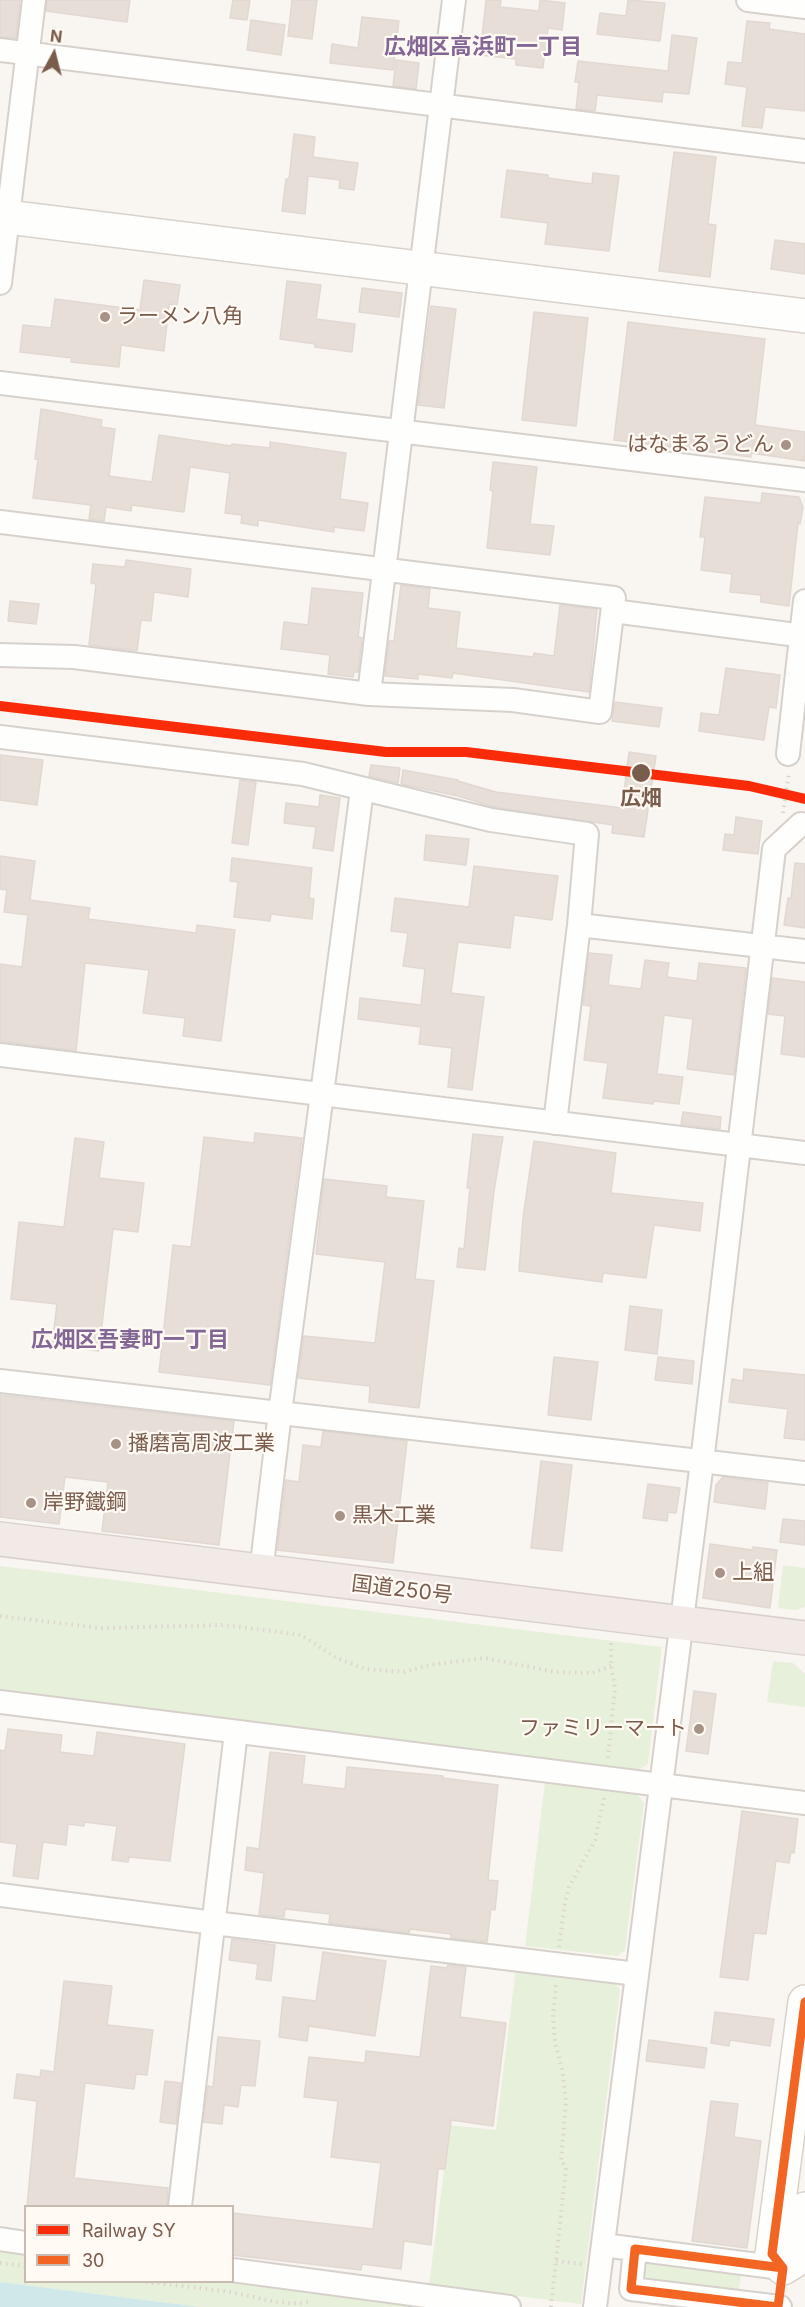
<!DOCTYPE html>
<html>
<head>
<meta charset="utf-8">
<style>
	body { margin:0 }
	#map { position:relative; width:805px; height:2307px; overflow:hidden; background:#f9f5f0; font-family:Inter,sans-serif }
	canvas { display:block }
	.legend { position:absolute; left:24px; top:2205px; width:210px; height:78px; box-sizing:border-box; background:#fffaf3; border:2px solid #cabbb1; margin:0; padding:8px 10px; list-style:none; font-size:18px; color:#7a5c4d }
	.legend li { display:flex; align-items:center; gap:12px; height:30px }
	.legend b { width:30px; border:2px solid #cabbb1 }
	.north { position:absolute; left:24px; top:24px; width:60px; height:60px; -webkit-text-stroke:4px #fffaf3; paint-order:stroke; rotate:7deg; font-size:16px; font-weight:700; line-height:24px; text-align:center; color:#7a5c4d }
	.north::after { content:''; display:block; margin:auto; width:21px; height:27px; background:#7a5c4d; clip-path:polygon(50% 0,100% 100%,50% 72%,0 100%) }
</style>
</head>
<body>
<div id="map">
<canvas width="805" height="2307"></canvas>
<ul class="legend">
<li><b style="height:8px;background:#fa2b08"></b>Railway SY</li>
<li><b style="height:8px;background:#f26522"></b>30</li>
</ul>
<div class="north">N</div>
</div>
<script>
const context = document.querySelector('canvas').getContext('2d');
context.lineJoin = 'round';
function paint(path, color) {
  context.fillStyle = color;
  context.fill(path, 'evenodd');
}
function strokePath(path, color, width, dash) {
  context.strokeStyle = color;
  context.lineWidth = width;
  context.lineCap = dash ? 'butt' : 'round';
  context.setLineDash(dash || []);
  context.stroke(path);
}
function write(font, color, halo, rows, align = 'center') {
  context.font = font + ' Inter,"Noto Sans JP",sans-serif';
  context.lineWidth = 4.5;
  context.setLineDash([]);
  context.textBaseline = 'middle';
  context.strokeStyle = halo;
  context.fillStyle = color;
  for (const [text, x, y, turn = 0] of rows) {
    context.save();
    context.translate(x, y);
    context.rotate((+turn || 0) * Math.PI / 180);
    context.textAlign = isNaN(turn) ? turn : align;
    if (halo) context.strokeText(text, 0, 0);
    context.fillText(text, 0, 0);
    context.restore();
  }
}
paint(new Path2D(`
	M783 1565 805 1568V1607L796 1610 778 1608Z
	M0 1566 662 1647 648 1764 638 1770 0 1692Z
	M773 1661 793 1663 805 1674V1707L767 1702Z
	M545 1783 637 1794 644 1803 625 1950 617 1956 525 1946Z
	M516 1968 613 1980 620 1990 581 2304 429 2285 450 2125 496 2130Z
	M0 2249 25 2252 26 2282H232L233 2278 470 2307H201L0 2282Z
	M650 2258 742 2268 738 2295 654 2284 642 2274 644 2263Z`), '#e7f0db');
paint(new Path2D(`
	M0 2282 201 2307H0Z`), '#d0e8ea');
const building = new Path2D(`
	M0 0H20L16 38 0 37Z
	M47 0H130L127 22 46 11Z
	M233 0H250L247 20 230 18Z
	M292 0H317L312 39 288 36Z
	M486 0H501L500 7 539 11 540 0 565 3 562 30 548 28 543 68 516 65V59L480 55Z
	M628 0 665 3 660 41 597 34 600 13 626 16Z
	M362 17 399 21 393 70 330 63 332 44 358 48Z
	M251 20 285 25 281 55 247 50Z
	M747 21 770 23 769 29 805 34V111L765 107 762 128 742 126 747 87 725 84 728 62 742 63Z
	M672 35 697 38 689 94 663 92 662 102 597 95 595 111 576 109 579 82H575L578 61 668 71Z
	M396 60 419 63 416 89 393 86Z
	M294 134 315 137 313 157 358 163 354 190 339 188 340 180 308 176 305 214 282 211 286 179H289Z
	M674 152 716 157 708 224 716 225 710 277 659 271Z
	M507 170 548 175V178L592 184 593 173 619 176 609 251 545 244 548 223 501 217Z
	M775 240 805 244V274L771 269Z
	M144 280 180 285 177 305 169 304 164 351 121 345 119 367 71 362 72 358 20 352 23 325 51 328 55 299 140 310Z
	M287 281 321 285 316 319 355 324 352 352 315 347V344L280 339Z
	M362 288 402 293 399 317 359 312Z
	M431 306 456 309 444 408 418 405Z
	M534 312 588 318 576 426 522 420Z
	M628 322 765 339 755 425 805 432V461L751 453V457L614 440Z
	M41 409 102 420 101 427 115 429 109 476 152 482 159 435 231 446 232 444 270 448V442L346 453 340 499 368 503 364 531 334 527V532L258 520V526L241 523 242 515 225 513 230 473 190 467 184 512 132 505 131 511 106 507 104 521 89 519 91 505 33 498 38 459H35Z
	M493 462 537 467 530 524 554 526 550 555 487 548 493 491 490 490Z
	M762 493 799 497 803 507 800 524 798 523 789 606 761 602V595L730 592 732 574 701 570 705 537H700L705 497 761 503Z
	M126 560 191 569 188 597 154 592 151 621 141 620 137 651 89 645 96 584 91 583 93 564 125 567Z
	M401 585 430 589 428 608 460 612 456 648 533 657 534 653 554 656 560 605 597 609 589 692 453 673 452 678 418 674V679L385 676 389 641H394Z
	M312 588 363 593 358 637 362 638 358 672H354L353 677 328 674 330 655 281 649 284 622 308 625Z
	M10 601 39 604 36 624 8 621Z
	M726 668 780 675 776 708 769 707 764 740 699 731 701 713 719 715Z
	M615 702 662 708 659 727 612 721Z
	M629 752 656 756 644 837 612 833 613 825 494 807 458 796 401 784 403 770 458 780V781L496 792 622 808Z
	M0 755 43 760 37 805 0 800Z
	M371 765 400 768 398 783 369 776Z
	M240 780 256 782 248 845 232 843Z
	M320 795 340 798 333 851 313 848 316 827 284 823 286 803 319 807Z
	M736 817 762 821 758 854 723 850 725 834 734 835Z
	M426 835 469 839 466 865 424 860Z
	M0 856 35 861 30 900 90 908 88 919 196 933 197 925 235 930 221 1041 183 1036 185 1018 143 1013 149 970 85 963 76 1051 0 1041V964L22 967 28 915 4 912 7 890 0 889Z
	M232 858 312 868 309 898 314 899 312 919 271 914 270 921 234 917 238 882 230 881Z
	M795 863 805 864V928L784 925 788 898H791Z
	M474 866 558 876 552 920 514 915 510 948 458 942 451 993 484 997 472 1090 448 1087 452 1048 419 1044 421 1027 358 1019 360 998 421 1005 425 969 403 966 408 933 391 931 395 898 469 907Z
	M589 953 612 955 608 985 641 989 645 960 669 963 667 977 697 981 699 963 746 968 734 1075 687 1069 693 1019 664 1015 657 1074 683 1077 679 1104 654 1101 653 1104 603 1098 608 1063 584 1060 591 1006 583 1005Z
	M772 978 805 982V1057L781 1054 785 1016 768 1014Z
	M683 1112 721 1117 720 1129 681 1124Z
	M255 1133 302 1138 270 1385 159 1372 173 1245 191 1247 204 1137 254 1143Z
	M473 1134 503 1137 494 1191 485 1270 457 1267 459 1248 464 1249 470 1188H467Z
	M75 1138 104 1142 99 1178 144 1183 138 1232 113 1229 99 1351 52 1345 57 1304 11 1299 19 1222 64 1227Z
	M534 1141 616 1153 611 1193 703 1203 700 1231 654 1225 646 1278 603 1273 602 1282 519 1271 523 1218Z
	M324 1179 387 1186 386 1197 424 1201 415 1279 434 1281 419 1408 369 1402 370 1386 298 1378 304 1336 375 1343 385 1262 316 1254Z
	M630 1306 662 1310 657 1354 625 1350Z
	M554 1357 598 1362 591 1420 548 1415Z
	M658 1357 694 1361 692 1384 655 1380Z
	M744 1369 805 1375V1440L784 1438 788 1409 729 1402 732 1379 743 1381Z
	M0 1395 234 1421 219 1545 102 1531 108 1482 65 1477 59 1524 0 1517Z
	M323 1431 407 1441 393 1563 277 1550 286 1480 299 1482 303 1445 321 1447Z
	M541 1461 572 1465 562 1551 531 1548Z
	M723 1477 768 1483 765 1509 714 1502 716 1485Z
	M648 1484 680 1488 676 1513 668 1512 667 1521 643 1518Z
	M783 1519 805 1521V1545L780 1542Z
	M710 1544 752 1550 753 1547 777 1550 770 1608 703 1598Z
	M694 1691 716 1694 708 1754 686 1751Z
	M8 1729 62 1735 60 1752 94 1756 97 1732 185 1744 170 1861 129 1857 128 1862 112 1860 117 1826 84 1822V1826L68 1824 66 1845 43 1842 38 1879 13 1876 17 1844 0 1842V1750L5 1751Z
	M270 1752 305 1756 302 1784 345 1789 347 1767 443 1776V1778L498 1785 488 1880 498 1881 495 1910 491 1909 487 1942 451 1938V1934L410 1929 409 1933 329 1923 330 1914 285 1909 284 1917 259 1915 264 1873 245 1870 247 1847 259 1849Z
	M742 1811 798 1819 794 1853 791 1852 789 1863 776 1861 766 1934 754 1933 748 1980 720 1977Z
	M232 1939 275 1945 271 1981 256 1979 258 1964 229 1960Z
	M323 1952 386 1961 375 2036 309 2026 307 2041 279 2037 283 1997 316 2001Z
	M448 1965 466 1967 460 2017 506 2023 493 2126 451 2120 445 2169H438L431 2245 404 2241 401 2269 362 2264 361 2270 232 2255V2213L373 2229 381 2163 331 2157 338 2101 304 2097 309 2057 365 2063 366 2051 420 2057 431 1966 447 1968Z
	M64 1981 112 1986 107 2025 153 2030 147 2075 136 2074 134 2089 85 2083 74 2178 168 2188 167 2206H27L37 2101 14 2098 17 2074 40 2077 41 2070 54 2072Z
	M715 2012 774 2019 770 2046 730 2040 729 2046 711 2043Z
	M218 2037 260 2041 255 2086 241 2085 238 2107 224 2105 222 2124 203 2122 208 2086 213 2087Z
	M649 2040 707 2048 704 2068 646 2061Z
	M165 2081 181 2083 176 2124 160 2122Z
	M711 2101 738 2104 734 2137 761 2141 747 2248 692 2241Z`);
paint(building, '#e6ded7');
strokePath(building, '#e2d8d2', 1.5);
const street = new Path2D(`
	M748 0 805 7
	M0 50 805 151
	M0 283 34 0
	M0 383 805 480
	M0 522 614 598 600 712 513 700 369 694 74 657 0 655
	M613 611 805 636
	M369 694 454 0
	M0 737 303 774 491 820 587 834 579 925 555 1123
	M788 754 805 601
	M579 925 805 951
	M0 1055 805 1153
	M0 1381 805 1473
	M261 1572 280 1413 362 790
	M0 1702 805 1803
	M0 1895 214 1923 637 1974
	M180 2206 236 1732
	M0 2239 26 2243
	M603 2245 789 2269
	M635 2249 631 2289 780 2307
	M232 2270 509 2307
	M595 2307 702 1462 774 849 801 824 805 825`);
const secondary = new Path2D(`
	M0 216 805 316
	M805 2002 772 2254 783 2268 799 2258 805 2209`);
const highway = new Path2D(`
	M0 1539 805 1638`);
strokePath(street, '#d7d1cb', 26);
strokePath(secondary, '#d9d2cb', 36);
strokePath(highway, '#dad1cc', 36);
strokePath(new Path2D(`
	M783 813 789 773
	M0 1616 100 1628 224 1625 301 1635 337 1658 365 1669 404 1672 429 1665 485 1658 555 1672 592 1673 611 1666
	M608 1758 615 1687 611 1666V1640
	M559 1947 565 1902 569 1887 595 1840 604 1798
	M556 2261 582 2264
	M0 2263 26 2266
	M146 2282C174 2285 202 2288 230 2292 256 2296 281 2307 308 2302
	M551 2307 566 2168 561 2160 566 2101 562 2069 555 2043 553 2017 556 1984`), '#dcd5d0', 4, [1.5, 4.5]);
strokePath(street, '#fefefd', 22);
strokePath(secondary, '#fefefd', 33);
strokePath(highway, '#f2eae7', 33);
strokePath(new Path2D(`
	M635 2249 783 2268 778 2307 631 2289Z
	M783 2268 772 2254 805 2002`), '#f26522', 9);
strokePath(new Path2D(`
	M0 706 386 752H466L749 786 805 799`), '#fa2b08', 10);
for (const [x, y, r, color] of [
	[105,317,6,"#a69286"],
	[786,445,6,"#a69286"],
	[641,773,10,"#7a5c4d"],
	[116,1444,6,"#a69286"],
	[31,1503,6,"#a69286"],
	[340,1516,6,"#a69286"],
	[720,1573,6,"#a69286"],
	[699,1729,6,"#a69286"]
]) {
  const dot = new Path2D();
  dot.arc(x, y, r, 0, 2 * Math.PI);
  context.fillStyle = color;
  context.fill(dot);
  strokePath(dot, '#fffaf3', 2);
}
write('21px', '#7a5c4d', '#fffaf3', [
	["ラーメン八角",117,317],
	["はなまるうどん",774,445,"right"],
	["播磨高周波工業",128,1444],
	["岸野鐵鋼",43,1503],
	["黒木工業",352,1516],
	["上組",732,1573],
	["ファミリーマート",687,1729,"right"]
], 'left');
write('bold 21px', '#7a5c4d', '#fffaf3', [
	["広畑",641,799]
]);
write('21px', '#7a5c4d', '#fffaf3', [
	["国道250号",402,1590,7]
]);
write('bold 22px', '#846695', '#fffaf3', [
	["広畑区高浜町一丁目",483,47],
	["広畑区吾妻町一丁目",130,1340]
]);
</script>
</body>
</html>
